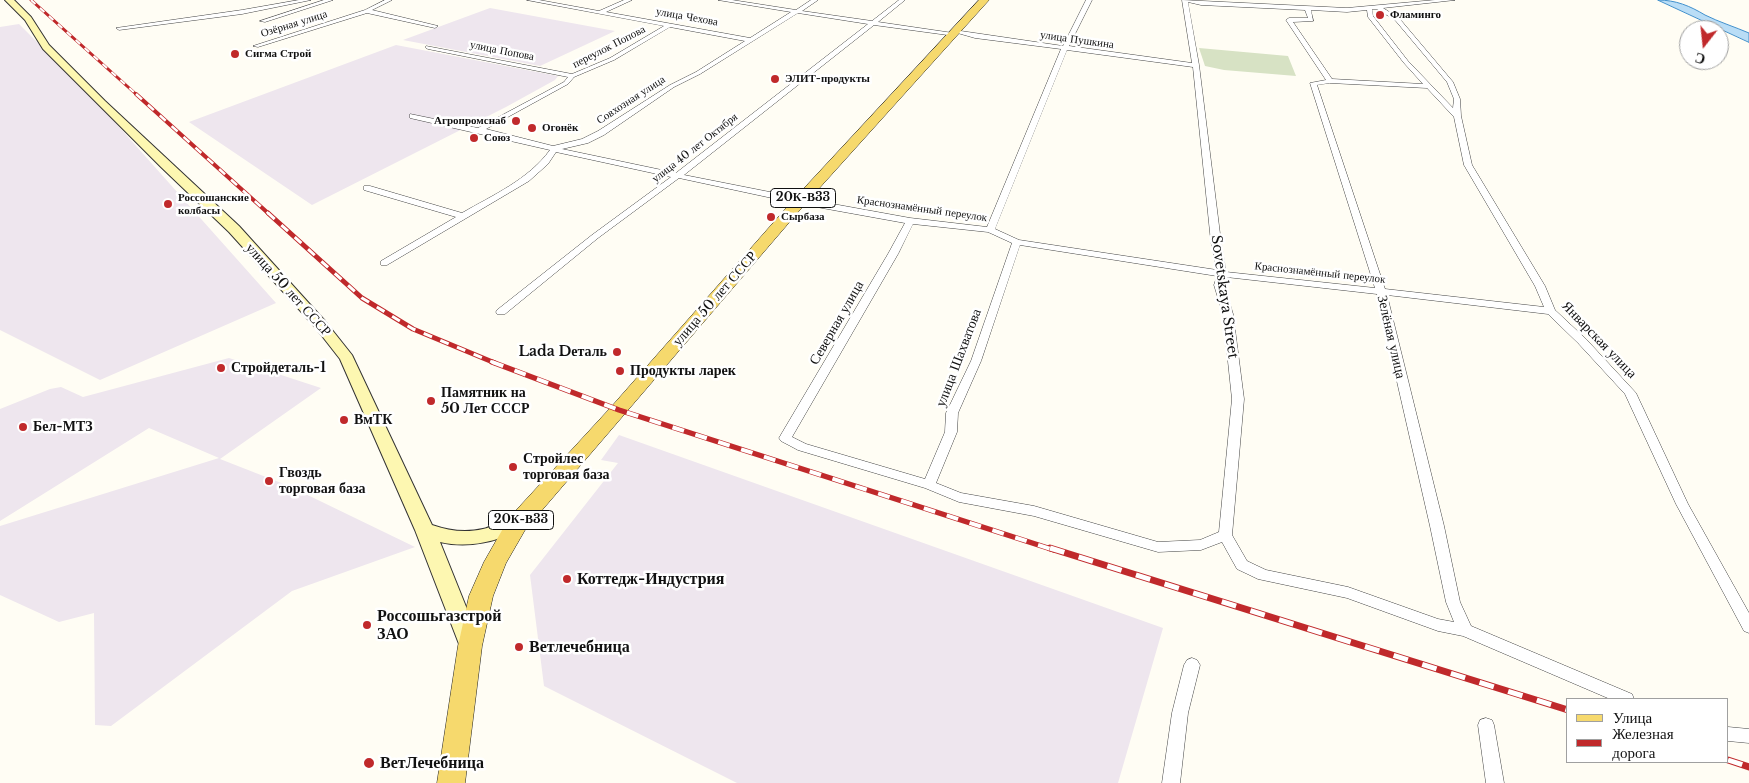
<!DOCTYPE html>
<html>
<head>
<meta charset="utf-8">
<style>
	body { margin:0 }
	#map { position:relative; width:1749px; height:783px; overflow:hidden; background:#fffdf4; font-family:"Libre Baskerville",serif }
	canvas { display:block }
	.legend { position:absolute; left:1566px; top:698px; width:162px; height:65px; box-sizing:border-box; background:#fff; border:1px solid #a0a0a0; margin:0; padding:6px 9px; list-style:none; font-size:15px; color:#111 }
	.legend li { display:flex; align-items:center; gap:10px; height:25px }
	.legend b { width:25px; border:1px solid #a0a0a0 }
	.north { position:absolute; left:1679px; top:20px; width:50px; height:50px; box-sizing:border-box; background:#fff; border:1px solid #a0a0a0; border-radius:50%; rotate:196deg; font-size:14px; font-weight:700; line-height:20px; text-align:center; color:#111 }
	.north::after { content:''; display:block; margin:auto; width:18px; height:22px; background:#c0292b; clip-path:polygon(50% 0,100% 100%,50% 72%,0 100%) }
</style>
</head>
<body>
<div id="map">
<canvas width="1749" height="783"></canvas>
<ul class="legend">
<li><b style="height:6px;background:#f6d96d"></b>Улица</li>
<li><b style="height:6px;background:#c0292b"></b>Железная дорога</li>
</ul>
<div class="north">С</div>
</div>
<script>
const context = document.querySelector('canvas').getContext('2d');
context.lineJoin = 'round';
function paint(path, color) {
  context.fillStyle = color;
  context.fill(path, 'evenodd');
}
function strokePath(path, color, width, dash) {
  context.strokeStyle = color;
  context.lineWidth = width;
  context.lineCap = dash ? 'butt' : 'round';
  context.setLineDash(dash || []);
  context.stroke(path);
}
function write(font, color, halo, rows, align = 'center') {
  context.font = font + ' "Libre Baskerville",serif';
  context.lineWidth = 5;
  context.setLineDash([]);
  context.textBaseline = 'middle';
  context.strokeStyle = halo;
  context.fillStyle = color;
  for (const [text, x, y, turn = 0] of rows) {
    context.save();
    context.translate(x, y);
    context.rotate((+turn || 0) * Math.PI / 180);
    context.textAlign = isNaN(turn) ? turn : align;
    if (halo) context.strokeText(text, 0, 0);
    context.fillText(text, 0, 0);
    context.restore();
  }
}
paint(new Path2D(`
	M490 8 615 31 540 66 403 40Z
	M19 24 96 101 276 303 100 380 0 330V27Z
	M396 45 558 76 555 80 506 107 312 205 189 122Z
	M229 358 321 388 220 459 289 486 415 547 292 591 111 726 95 725 94 613 59 622 0 595V526L219 458 149 428 0 521V409L50 389 61 387 83 397Z
	M619 435 1163 628 1118 783H737L544 686 530 575 618 463 601 460Z`), '#eee6ee');
paint(new Path2D(`
	M1199 48 1288 56 1296 76 1224 70 1205 66Z`), '#d7e2c4');
const water = new Path2D(`
	M1658 0C1676 0 1690 6 1705 15 1719 22 1735 27 1749 33V42Z`);
paint(water, '#b9ddf6');
strokePath(water, '#4190cc', 1);
const street = new Path2D(`
	M299 0H311L242 14 119 30 116 28 242 10Z
	M324 0H333L265 22 260 21Z
	M385 0H392L372 10 438 26 435 28 367 13 258 47 253 46 365 10Z
	M527 0H539L599 11 624 0H632L606 12 750 38 791 12 718 0H732L796 10 811 0H818L802 11 872 21 899 0H905L878 22 953 33 955 34V36L874 25 684 175 800 198 910 218 987 227 1061 49 975 38 954 32V30L1063 46 1086 0H1092L1069 46 1192 63 1182 0 1347 8 1435 0H1455L1383 8 1399 18 1453 82 1460 99 1461 116 1472 165 1545 286 1555 310 1586 339 1636 393 1688 504 1749 613V633L1744 631 1676 504 1625 394 1578 343 1548 314 1387 295 1444 526 1460 602 1471 626 1632 694 1634 699H1610L1463 636 1438 631 1347 598 1258 579 1237 569 1222 542 1201 550 1158 552 1034 516 959 502 925 488 798 450 781 441 779 438 888 254 905 223 800 204 679 178 598 238 505 314H497L496 312 497 310 592 235 671 177 556 152 548 164 529 181 387 265H381V261L456 217 364 190V186H370L462 213C493 195 528 180 550 150L410 118V114L478 128 564 82 568 77 428 49 426 48V46L572 74 610 58 664 26ZM1188 2 1201 5 1305 10 1308 18H1289L1286 20 1326 80 1310 83 1375 288 1226 272 1221 242 1199 65ZM1372 9H1377L1395 20 1447 82 1454 99 1453 108 1408 61 1373 16ZM1311 10 1347 12 1367 10 1368 17 1404 63 1423 84 1332 79 1293 22 1313 21ZM798 13 868 24 676 173 562 149 588 143 604 135 674 87 700 74ZM670 27 745 41 696 72 670 85 598 131 582 139 553 146 486 129 568 84 574 77 614 60ZM1067 50 1193 67 1211 242 1217 270 1019 240 995 229ZM1330 83 1427 88 1454 117 1464 165 1535 286 1544 307 1385 289 1317 85ZM913 224 988 232 1012 243 971 361 946 413 945 432 925 479 806 444 792 437 898 254ZM1020 245 1217 276 1214 285 1223 314 1232 399 1219 532 1200 540 1158 542 1034 506 961 493 936 483 957 432 958 413 981 361ZM1226 277 1377 294 1430 526 1446 602 1454 622 1438 619 1348 587 1266 570 1247 561 1232 535 1244 399 1233 314 1224 285Z
	M1192 658 1197 660 1200 665 1188 713 1180 783H1162L1172 713 1184 665 1187 660Z
	M1486 718 1492 720 1494 725 1504 783H1486L1478 725 1480 720Z
	M1728 727 1749 729V743L1728 741Z`);
const secondary = new Path2D(`
	M5 0H14L31 17 49 45 105 101 239 226 325 321 352 355 432 525C449 531 466 533 483 529 496 526 510 515 524 519L527 524 524 529C496 541 470 549 440 542L481 644 478 650 470 653 462 650 459 644 415 530 340 359 315 327 229 232 161 167 43 49 25 20Z`);
const primary = new Path2D(`
	M979 0H989L805 204 525 530 506 563 493 596 482 646 465 783H437L458 646 469 596 484 562 509 518 612 406 795 198Z`);
strokePath(street, '#444', 1);
strokePath(secondary, '#333', 2);
strokePath(primary, '#222', 1);
paint(street, '#fff');
paint(secondary, '#fdf7b1');
paint(primary, '#f6d96d');
const railFar4 = new Path2D(`
	M31 0 137 95`);
const railFar3 = new Path2D(`
	M136 94 269 214`);
const railFar2 = new Path2D(`
	M268 213 362 298 413 329 495 363`);
const railFar1 = new Path2D(`
	M492 362 619 410 1054 550`);
const rail = new Path2D(`
	M1050 548 1568 710
	M1728 760 1749 767`);
strokePath(railFar4, '#c0292b', 3);
strokePath(railFar3, '#c0292b', 4);
strokePath(railFar2, '#c0292b', 5);
strokePath(railFar1, '#c0292b', 5.5);
strokePath(rail, '#c0292b', 7);
strokePath(railFar4, '#fff', 2, [6]);
strokePath(railFar3, '#fff', 2.5, [8]);
strokePath(railFar2, '#fff', 3, [9]);
strokePath(railFar1, '#fff', 4, [12]);
strokePath(rail, '#fff', 5, [15]);
for (const [x, y, r, color] of [
	[1380,15,5,"#c0292b"],
	[235,54,5,"#c0292b"],
	[775,79,5,"#c0292b"],
	[516,121,5,"#c0292b"],
	[532,128,5,"#c0292b"],
	[474,138,5,"#c0292b"],
	[168,204,5,"#c0292b"],
	[771,217,5,"#c0292b"],
	[617,352,5,"#c0292b"],
	[221,368,5,"#c0292b"],
	[620,371,5,"#c0292b"],
	[431,401,5,"#c0292b"],
	[344,420,5,"#c0292b"],
	[23,427,5,"#c0292b"],
	[513,467,5,"#c0292b"],
	[269,481,5,"#c0292b"],
	[567,579,5,"#c0292b"],
	[367,625,5,"#c0292b"],
	[519,647,5,"#c0292b"],
	[369,763,6,"#c0292b"]
]) {
  const dot = new Path2D();
  dot.arc(x, y, r, 0, 2 * Math.PI);
  context.fillStyle = color;
  context.fill(dot);
  strokePath(dot, '#fff', 2);
}
write('bold 11px', '#111', '#fff', [
	["Фламинго",1390,15],
	["Сигма Строй",245,54],
	["ЭЛИТ-продукты",785,79],
	["Агропромснаб",506,121,"right"],
	["Огонёк",542,128],
	["Союз",484,138],
	["Россошанские",178,198],
	["колбасы",178,211],
	["Сырбаза",781,217]
], 'left');
write('11px', '#111', '#fff', [
	["улица Чехова",687,17,10],
	["Озёрная улица",294,24,-17],
	["улица Пушкина",1077,40,8],
	["переулок Попова",609,47,-27],
	["улица Попова",502,51,11],
	["Совхозная улица",631,100,-33],
	["улица 40 лет Октября",695,148,-38],
	["Краснознамённый переулок",922,209,8],
	["Краснознамённый переулок",1320,273,6]
]);
for (const [x, y, w] of [
	[803,198,65],
	[521,520,65]
]) {
  const box = new Path2D();
  box.roundRect(x - w / 2, y - 9.5, w, 19, 4);
  context.fillStyle = '#fff';
  context.fill(box);
  strokePath(box, '#111', 1);
}
write('bold 12px', '#111', null, [
	["20К-В33",803,198],
	["20К-В33",521,520]
]);
write('14px', '#111', '#fff', [
	["улица 50 лет СССР",288,290,48],
	["Sovetskaya Street",1224,297,82],
	["улица 50 лет СССР",715,299,-49],
	["Северная улица",837,323,-60],
	["Зелёная улица",1391,337,77],
	["Январская улица",1599,340,46],
	["улица Шахватова",959,358,-69]
]);
write('bold 14px', '#111', '#fff', [
	["Lada Dеталь",607,352,"right"],
	["Стройдеталь-1",231,368],
	["Продукты ларек",630,371],
	["Памятник на",441,393],
	["50 Лет СССР",441,409],
	["ВмТК",354,420],
	["Бел-МТЗ",33,427],
	["Стройлес",523,459],
	["торговая база",523,475],
	["Гвоздь",279,473],
	["торговая база",279,489]
], 'left');
write('bold 16px', '#111', '#fff', [
	["Коттедж-Индустрия",577,579],
	["Россошьгазстрой",377,616],
	["ЗАО",377,634],
	["Ветлечебница",529,647],
	["ВетЛечебница",380,763]
], 'left');
</script>
</body>
</html>
